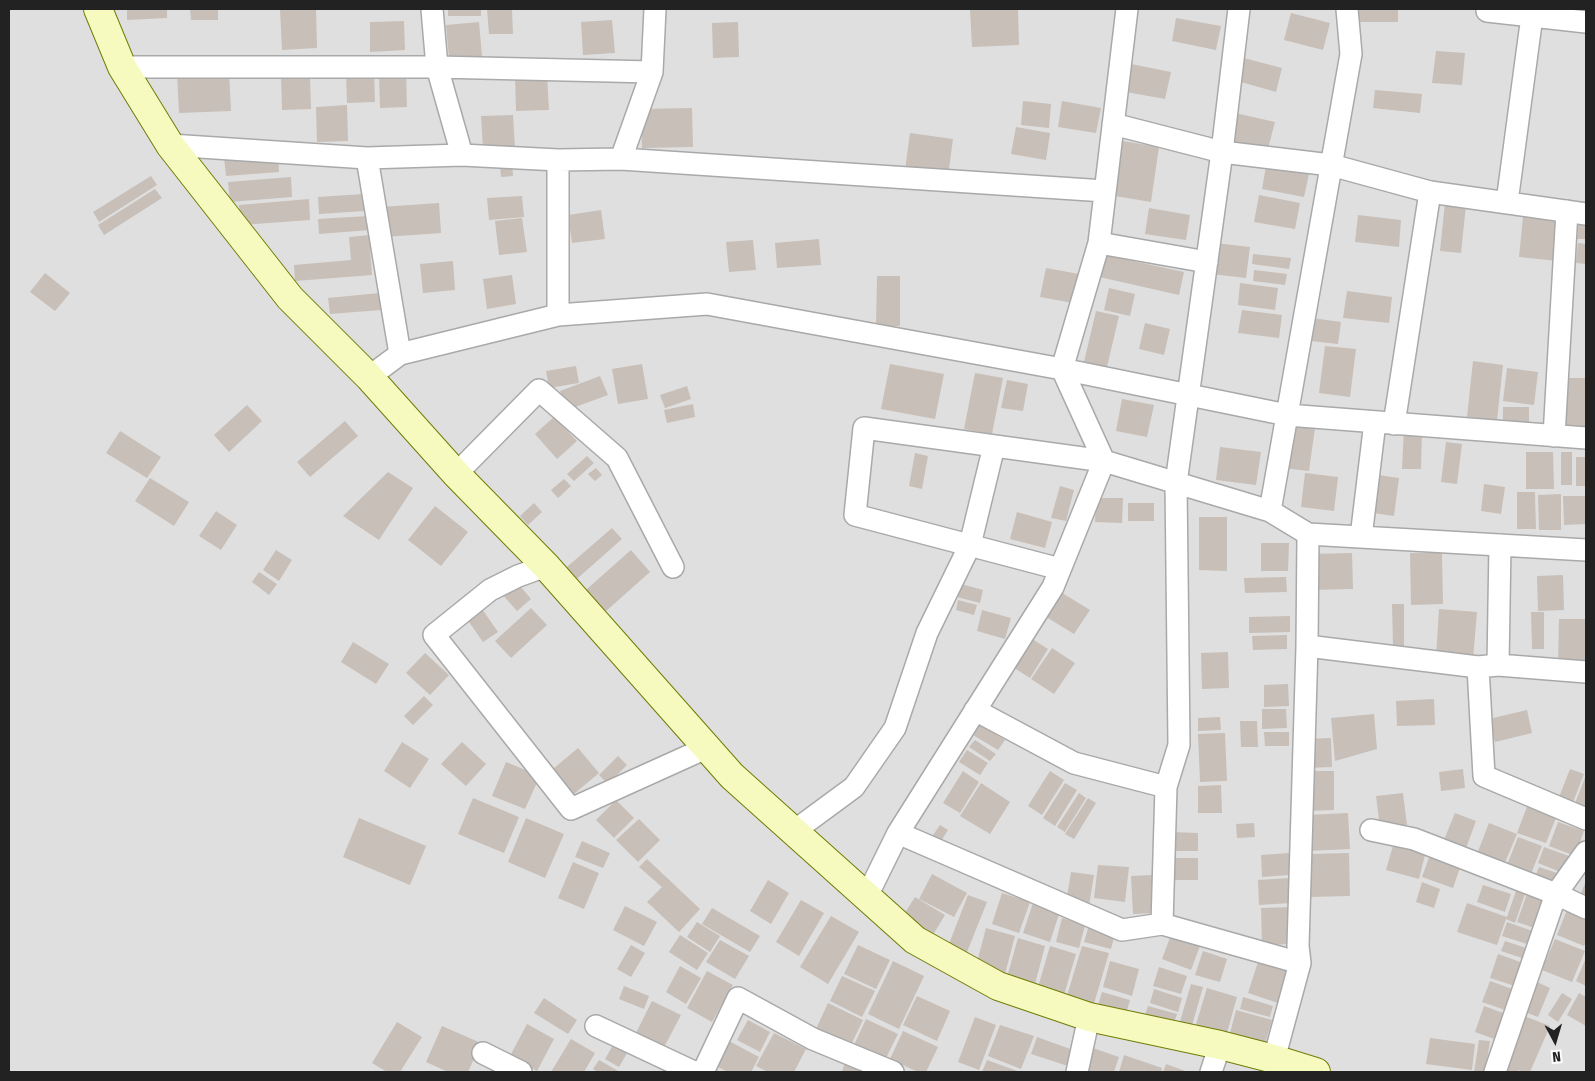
<!DOCTYPE html>
<html>
<head>
<meta charset="utf-8">
<style>
	body { margin:0 }
	#map { position:relative; width:1595px; height:1081px; overflow:hidden; background:#f2efe9; font-family:"Fira Sans Condensed",sans-serif }
	canvas { display:block }
	.frame { position:absolute; inset:0; border:10px solid #222; pointer-events:none }
	.north { position:absolute; left:1530px; top:1016px; width:50px; height:50px; -webkit-text-stroke:4px #fff; paint-order:stroke; rotate:174deg; font-size:14px; font-weight:700; line-height:20px; text-align:center; color:#222 }
	.north::after { content:''; display:block; margin:auto; width:18px; height:22px; background:#222; clip-path:polygon(50% 0,100% 100%,50% 72%,0 100%) }
</style>
</head>
<body>
<div id="map">
<canvas width="1595" height="1081"></canvas>
<div class="frame"></div>
<div class="north">N</div>
</div>
<script>
const context = document.querySelector('canvas').getContext('2d');
context.lineJoin = 'round';
function paint(path, color) {
  context.fillStyle = color;
  context.fill(path, 'evenodd');
}
function strokePath(path, color, width, dash) {
  context.strokeStyle = color;
  context.lineWidth = width;
  context.lineCap = dash ? 'butt' : 'round';
  context.setLineDash(dash || []);
  context.stroke(path);
}
paint(new Path2D(`
	M9 9H1586V1072H9Z`), '#e0dfdf');
paint(new Path2D(`
	M127 9H167V18L127 20Z
	M190 9H218V20H191Z
	M280 9H316L317 48 282 50Z
	M448 9H481V16H448Z
	M487 9H512L513 34H489Z
	M970 9H1018L1019 45 972 47Z
	M1353 9H1398V22H1353Z
	M1291 13 1330 23 1323 50 1284 40Z
	M1176 18 1221 26 1216 50 1172 41Z
	M612 20 615 53 583 55 581 22Z
	M404 21 405 50 370 52V22Z
	M479 22 482 56 449 58 446 25Z
	M738 22 739 57 713 58 712 23Z
	M1436 51 1465 53 1462 85 1432 83Z
	M1240 57 1282 68 1276 92 1234 80Z
	M1131 64 1171 72 1165 99 1126 92Z
	M374 71 375 102 347 103 346 72Z
	M229 72 231 111 179 113 177 74Z
	M406 72 407 107 380 108 379 73Z
	M310 75 311 109 282 110 281 76Z
	M547 75 549 110 516 111 515 76Z
	M1375 90 1422 94 1420 113 1373 108Z
	M1023 101 1051 104 1049 128 1021 125Z
	M1062 101 1101 108 1096 133 1058 127Z
	M347 105 348 141 317 142 316 107Z
	M692 108 693 147 642 148 641 109Z
	M1235 113 1275 122 1267 152 1228 143Z
	M513 115 515 148 483 149 481 116Z
	M1016 127 1050 133 1046 160 1011 154Z
	M910 133 953 139 948 176 905 170Z
	M1117 140 1159 147 1151 202 1109 195Z
	M278 153 279 172 226 176 224 157Z
	M512 163 513 176 501 177 500 164Z
	M1266 166 1309 174 1304 197 1262 189Z
	M151 176 157 185 99 222 93 212Z
	M291 177 292 197 230 202 228 182Z
	M155 189 162 198 104 235 98 225Z
	M363 194 365 211 319 214 318 197Z
	M1259 195 1300 203 1295 229 1254 222Z
	M522 196 524 217 489 220 487 198Z
	M309 199 310 220 241 225 239 205Z
	M439 203 441 233 384 237 381 207Z
	M1445 203 1466 205 1461 253 1440 251Z
	M1149 208 1190 215 1186 240 1145 234Z
	M601 210 605 239 572 243 568 215Z
	M1358 215 1401 220 1399 247 1355 242Z
	M368 216 370 230 319 234 318 219Z
	M1523 217 1561 221 1557 261 1519 257Z
	M522 218 527 252 499 255 495 221Z
	M1579 219H1586V239H1577Z
	M369 235 372 275 295 281 294 265 351 260 349 237Z
	M819 239 821 265 777 268 775 243Z
	M753 240 756 270 729 272 726 242Z
	M1215 243 1250 247 1246 278 1211 274Z
	M1578 243 1586 244V264L1576 263Z
	M1100 254 1184 272 1179 295 1095 276Z
	M1253 254 1291 258 1289 269 1252 264Z
	M453 261 455 290 423 293 420 264Z
	M1046 268 1079 274 1073 303 1040 297Z
	M1254 270 1287 274 1285 285 1253 281Z
	M45 273 70 293 55 311 30 292Z
	M512 275 516 304 487 309 483 279Z
	M877 276H900V326H876Z
	M1240 283 1278 288 1275 310 1238 305Z
	M1109 288 1135 294 1130 316 1104 310Z
	M1347 291 1392 297 1389 323 1343 318Z
	M380 293 381 310 330 314 328 298Z
	M1242 310 1282 315 1279 338 1238 333Z
	M1096 311 1119 316 1106 371 1083 366Z
	M1305 317 1341 322 1338 344 1302 340Z
	M1145 323 1170 329 1164 355 1139 349Z
	M1325 346 1356 349 1350 397 1319 393Z
	M1473 361 1503 365 1497 420 1467 417Z
	M642 364 648 399 618 404 612 369Z
	M890 364 944 374 935 419 881 409Z
	M576 366 579 383 549 388 546 371Z
	M1507 368 1538 372 1534 405 1503 401Z
	M975 373 1003 378 992 434 964 429Z
	M600 376 608 395 567 410 560 391Z
	M1559 378H1586V430H1559Z
	M1007 380 1028 384 1023 411 1001 408Z
	M687 386 691 399 665 408 660 395Z
	M1122 399 1154 405 1147 437 1116 431Z
	M693 404 695 417 667 423 664 410Z
	M247 405 262 421 229 452 214 435Z
	M1503 407H1529V429H1503Z
	M554 417 577 441 557 459 535 434Z
	M345 421 358 436 310 477 297 462Z
	M1288 425 1315 428 1309 471 1283 468Z
	M1404 428 1422 429 1421 469H1402Z
	M120 431 161 457 147 478 106 453Z
	M1446 442 1462 444 1457 484 1441 482Z
	M1220 447 1261 452 1256 485 1216 480Z
	M1526 452H1553L1554 489H1526Z
	M1561 452H1572V485H1561Z
	M915 453 928 456 922 489 909 486Z
	M587 456 594 463 574 481 567 474Z
	M1576 457H1586V486H1576Z
	M596 468 602 475 595 481 588 474Z
	M388 472 413 488 379 540 343 516Z
	M1305 473 1338 477 1334 511 1301 507Z
	M1371 474 1399 478 1394 516 1366 512Z
	M150 478 189 502 174 526 135 501Z
	M564 479 571 486 558 498 551 490Z
	M1484 484 1505 487 1501 514 1481 511Z
	M1060 486 1074 490 1066 521 1051 518Z
	M1517 492H1535L1536 529H1517Z
	M1561 494V530H1539L1538 495Z
	M1563 496H1586V524L1564 525Z
	M1096 498H1123L1122 523 1095 522Z
	M534 503 542 512 528 525 520 516Z
	M1128 503H1154V521H1128Z
	M435 506 468 532 441 566 408 540Z
	M216 511 237 525 221 550 199 536Z
	M1017 512 1052 522 1045 548 1010 539Z
	M1199 517H1227V571L1199 570Z
	M612 528 622 539 571 584 560 573Z
	M1261 543H1289L1288 571H1261Z
	M276 550 292 560 279 581 263 570Z
	M631 550 650 572 597 619 578 597Z
	M1352 553 1353 589 1310 590V554Z
	M1410 553H1442L1443 604 1411 605Z
	M259 572 277 584 269 595 252 582Z
	M1563 575 1564 610 1538 611 1537 576Z
	M1286 577 1287 592 1245 593 1244 578Z
	M516 581 531 599 517 611 501 593Z
	M961 584 983 590 980 603 957 597Z
	M1059 591 1090 610 1074 634 1043 615Z
	M958 600 977 605 974 615 956 610Z
	M1392 604H1404V646H1393Z
	M531 608 547 625 511 658 495 641Z
	M482 609 498 632 483 642 467 619Z
	M1439 609 1477 612 1473 659 1436 657Z
	M982 610 1011 618 1005 639 977 631Z
	M1531 612H1544V649H1532Z
	M1290 616V632L1249 633V617Z
	M1559 619H1586V669L1558 668Z
	M1026 635 1048 649 1030 678 1008 664Z
	M1287 635V649L1253 650 1252 636Z
	M353 642 389 664 376 684 341 662Z
	M1052 648 1075 663 1054 694 1031 679Z
	M1228 652 1229 688 1202 689 1201 653Z
	M425 653 449 675 430 695 406 673Z
	M1288 684 1289 706 1264 707V685Z
	M424 696 433 705 413 725 404 716Z
	M1434 699 1435 725 1397 726 1396 701Z
	M1262 709H1286L1287 728 1262 729Z
	M1527 710 1532 733 1495 742 1489 719Z
	M1374 714 1377 749 1335 761 1331 718Z
	M1220 717 1221 730 1198 731V718Z
	M1240 721H1257L1258 747H1241Z
	M980 725 1005 740 998 750 973 735Z
	M1264 732H1289V746H1265Z
	M1225 733 1227 781 1200 782 1198 734Z
	M1331 738 1332 767 1307 768 1305 739Z
	M975 740 996 754 990 761 969 747Z
	M402 742 429 759 410 788 384 771Z
	M462 742 486 764 466 786 441 764Z
	M578 748 599 773 574 794 553 769Z
	M967 750 988 763 980 775 959 762Z
	M618 756 627 765 608 784 599 775Z
	M506 762 540 776 525 809 492 796Z
	M1463 769 1465 788 1441 791 1439 772Z
	M1570 769 1584 774 1570 810 1556 805Z
	M963 771 979 782 960 813 943 803Z
	M1050 771 1064 780 1042 815 1028 806Z
	M1304 771H1334V810L1305 811Z
	M1586 775V802L1581 814 1572 811Z
	M981 783 1010 802 990 834 960 816Z
	M1065 783 1077 790 1055 826 1043 818Z
	M1221 785 1222 813H1198V786Z
	M1079 793 1086 798 1065 832 1057 827Z
	M1403 793 1407 825 1380 828 1376 796Z
	M473 798 519 817 504 853 458 834Z
	M1088 798 1096 803 1074 839 1065 834Z
	M616 800 634 818 614 838 596 820Z
	M1528 804 1557 815 1546 843 1517 833Z
	M1348 813 1350 849 1308 851 1306 815Z
	M1455 813 1476 821 1466 848 1444 840Z
	M359 818 426 846 410 885 343 857Z
	M526 818 564 834 545 878 508 862Z
	M639 819 660 840 638 862 616 840Z
	M1558 822 1584 831 1575 856 1549 846Z
	M1254 823 1255 837 1237 838 1236 824Z
	M1489 823 1517 834 1504 865 1477 854Z
	M940 825 948 830 938 846 929 841Z
	M1170 832 1198 833V851H1170Z
	M1518 837 1542 846 1531 874 1507 865Z
	M582 841 610 853 603 868 575 857Z
	M1394 842 1426 851 1419 879 1386 870Z
	M1544 847 1569 856 1563 873 1538 863Z
	M1431 852 1462 862 1453 888 1422 877Z
	M1289 853 1290 875 1262 877 1261 855Z
	M1349 853 1350 896 1310 897 1309 854Z
	M1175 858H1198V880H1175Z
	M647 859 700 909 679 932 647 902 662 887 639 867Z
	M573 862 599 873 584 909 558 898Z
	M1098 865 1129 867 1125 902 1094 898Z
	M1539 867 1560 874 1556 885 1535 877Z
	M1071 872 1094 875 1089 906 1066 903Z
	M932 874 967 893 954 917 919 899Z
	M1153 875 1155 913 1133 914 1131 876Z
	M1290 878 1291 903 1259 905 1258 880Z
	M768 880 789 893 771 924 750 911Z
	M1586 881V901L1579 898Z
	M1422 882 1440 889 1434 908 1416 902Z
	M1483 885 1511 894 1505 912 1477 902Z
	M1517 888 1526 891 1515 923 1506 919 1497 945 1457 932 1467 903 1507 917Z
	M1528 891 1551 899 1540 930 1517 922Z
	M1002 893 1030 902 1019 933 992 924Z
	M968 895 987 902 965 957 947 949Z
	M915 897 945 915 931 938 901 919Z
	M801 900 824 913 799 956 776 942Z
	M1033 903 1060 911 1050 942 1023 933Z
	M625 906 657 922 644 946 613 930Z
	M1292 907 1293 944 1262 945 1261 908Z
	M712 908 760 936 750 952 702 924Z
	M1567 910 1586 918V942L1584 946 1557 935Z
	M831 916 859 932 828 984 800 967Z
	M1062 918 1085 925 1079 948 1056 942Z
	M697 922 720 936 710 952 687 937Z
	M1090 922 1116 930 1111 949 1084 942Z
	M1507 922 1538 933 1533 946 1502 936Z
	M986 928 1015 936 1005 974 976 966Z
	M680 935 708 953 697 970 669 952Z
	M1171 935 1200 946 1191 970 1162 959Z
	M1018 938 1045 946 1035 984 1007 977Z
	M1555 939 1585 951 1572 982 1542 970Z
	M720 940 749 956 735 979 706 962Z
	M1505 941 1532 950 1528 960 1501 951Z
	M631 945 645 953 631 977 617 969Z
	M858 945 890 960 876 989 844 974Z
	M1050 946 1076 954 1064 995 1038 987Z
	M1082 946 1109 953 1093 1007 1066 999Z
	M1203 951 1227 959 1220 982 1195 975Z
	M1498 954 1526 964 1518 987 1490 978Z
	M1586 958V986L1576 981Z
	M893 961 924 976 899 1029 868 1014Z
	M1110 961 1139 969 1132 996 1103 987Z
	M1258 962 1292 973 1281 1004 1248 993Z
	M680 966 701 978 686 1004 666 992Z
	M1159 967 1187 976 1181 994 1153 986Z
	M707 971 733 985 712 1022 687 1008Z
	M842 976 875 991 862 1017 830 1001Z
	M1490 981 1515 990 1508 1011 1482 1002Z
	M1537 982 1550 988 1538 1017 1525 1012Z
	M1191 984 1203 987 1191 1029 1179 1025Z
	M624 986 649 996 644 1009 619 999Z
	M1207 988 1237 997 1225 1040 1194 1031Z
	M1154 989 1182 998 1178 1012 1150 1003Z
	M1102 992 1130 1000 1124 1020 1096 1012Z
	M1562 993 1572 999 1558 1022 1548 1015Z
	M1579 993 1586 997V1026L1567 1015Z
	M917 996 950 1011 937 1041 903 1025Z
	M1243 997 1273 1006 1270 1017 1240 1009Z
	M544 998 577 1020 568 1034 534 1013Z
	M652 1001 681 1015 661 1053 633 1039Z
	M828 1003 863 1020 851 1045 816 1029Z
	M1148 1006 1177 1014 1173 1026 1144 1018Z
	M1484 1006 1506 1014 1497 1040 1475 1032Z
	M1236 1010 1272 1020 1264 1047 1229 1037Z
	M1524 1016 1550 1026 1530 1072H1523L1518 1070 1517 1072H1501Z
	M975 1017 996 1025 979 1070 958 1062Z
	M866 1019 898 1034 885 1060 854 1045Z
	M748 1020 770 1032 760 1052 737 1040Z
	M397 1022 422 1037 400 1072H387L372 1063Z
	M527 1024 554 1039 537 1071 510 1056Z
	M1000 1025 1034 1036 1021 1069 988 1056Z
	M442 1026 481 1043 468 1072H448L426 1062Z
	M903 1031 938 1047 926 1072H918L890 1059Z
	M774 1033 806 1049 794 1072H768L756 1066Z
	M1037 1037 1073 1050 1068 1066 1031 1054Z
	M1430 1038 1475 1044 1472 1070 1426 1064Z
	M571 1039 595 1053 584 1072H551Z
	M616 1040 630 1048 619 1067 605 1059Z
	M727 1040 759 1057 751 1072H728L714 1065Z
	M1479 1040 1490 1041 1485 1072H1474Z
	M1090 1047 1119 1057 1114 1072H1081Z
	M1124 1055 1162 1068 1161 1072H1119Z
	M599 1060 620 1072H598L593 1069Z
	M987 1060 1020 1072H982Z
	M845 1062 874 1072H842Z
	M1166 1064 1188 1072H1163Z`), '#c7bfb8');
const minor = new Path2D(`
	M432 9 437 67 462 155
	M1487 9V11L1586 22
	M122 67H437L652 72
	M1113 124 1222 152 1331 165 1430 192 1586 214
	M170 145 367 158 462 155 558 160 621 159 1105 191
	M367 158 400 354
	M621 159 652 72 655 9
	M558 160V315
	M1507 202 1532 16
	M1099 243 1207 262
	M369 377 400 354 558 315 707 304 1062 369 1287 415 1586 438
	M1394 424 1430 192
	M1554 436 1567 211
	M1104 461 1062 369 1099 243 1127 9
	M456 474 539 390 617 458 673 567
	M1308 534 1270 511 1351 54 1347 9
	M1361 537 1375 422
	M546 566 518 576 490 590 434 635 571 809 706 748
	M1060 569 855 515 864 428 1104 461
	M1307 646 1308 534 1586 550
	M1498 665 1500 545
	M1478 667 1484 776 1586 819
	M975 710 1074 763 1166 787
	M1371 830 1414 839 1556 894 1586 908
	M795 833 797 829 854 787 895 728 927 633 970 545 994 446
	M898 833 1122 930 1162 924 1300 963
	M867 896 898 833 1053 587 1104 461 1270 511
	M1162 924 1166 787 1179 745 1176 483 1222 152 1239 9
	M596 1026 694 1072
	M483 1053 521 1072
	M1274 1059 1300 963 1298 946 1307 646 1478 667 1498 665 1586 672
	M703 1072 738 998 813 1039 893 1072
	M1077 1072 1089 1017
	M1211 1072 1220 1045
	M1495 1072 1556 894 1586 852`);
const secondary = new Path2D(`
	M98 9 122 67 170 145 290 298 369 377 456 474 546 566 732 776 915 940 998 986 1089 1017 1220 1045 1274 1059 1316 1072`);
strokePath(minor, '#a9a9a9', 24);
strokePath(secondary, '#707d05', 30);
strokePath(minor, '#fff', 21);
strokePath(secondary, '#f7fabf', 28);
</script>
</body>
</html>
